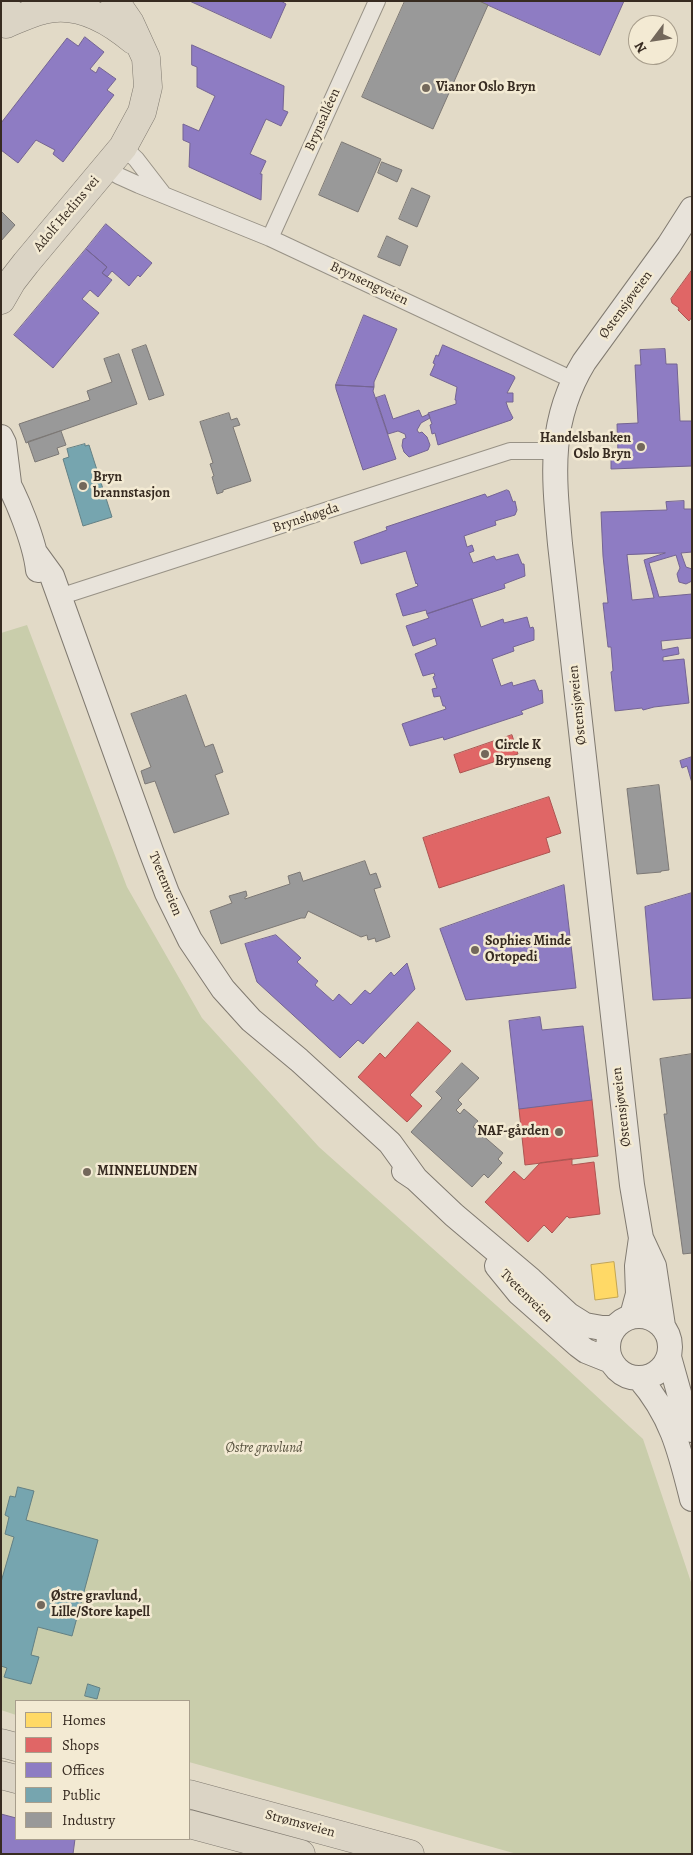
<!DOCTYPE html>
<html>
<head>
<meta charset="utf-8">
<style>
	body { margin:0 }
	#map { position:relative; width:693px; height:1855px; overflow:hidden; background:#e2dac7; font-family:Alegreya,serif }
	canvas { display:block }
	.frame { position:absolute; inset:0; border:2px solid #372b21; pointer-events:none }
	.legend { position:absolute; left:15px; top:1700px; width:175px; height:140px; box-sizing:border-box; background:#f3ead3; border:1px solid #a89e8c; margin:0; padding:6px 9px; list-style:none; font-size:15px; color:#372b21 }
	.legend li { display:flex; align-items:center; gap:10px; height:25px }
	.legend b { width:25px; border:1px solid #a89e8c }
	.north { position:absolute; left:628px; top:15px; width:50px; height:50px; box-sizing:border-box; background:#f3ead3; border:1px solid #a89e8c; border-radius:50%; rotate:239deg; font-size:14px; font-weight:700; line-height:20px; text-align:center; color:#372b21 }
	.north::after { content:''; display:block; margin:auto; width:18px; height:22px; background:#73685b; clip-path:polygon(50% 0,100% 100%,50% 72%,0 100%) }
</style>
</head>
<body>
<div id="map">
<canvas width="693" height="1855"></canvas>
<div class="frame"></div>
<ul class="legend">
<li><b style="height:14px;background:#ffd966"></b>Homes</li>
<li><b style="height:14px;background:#e06666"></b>Shops</li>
<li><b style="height:14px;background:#8e7cc3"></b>Offices</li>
<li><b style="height:14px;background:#76a5af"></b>Public</li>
<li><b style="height:14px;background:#999"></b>Industry</li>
</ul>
<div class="north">N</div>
</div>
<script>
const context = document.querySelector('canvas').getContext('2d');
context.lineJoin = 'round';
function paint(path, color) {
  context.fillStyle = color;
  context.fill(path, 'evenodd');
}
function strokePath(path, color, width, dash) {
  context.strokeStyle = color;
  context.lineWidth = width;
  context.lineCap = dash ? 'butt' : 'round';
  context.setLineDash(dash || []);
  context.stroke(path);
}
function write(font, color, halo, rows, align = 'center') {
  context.font = font + ' Alegreya,serif';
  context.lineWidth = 5;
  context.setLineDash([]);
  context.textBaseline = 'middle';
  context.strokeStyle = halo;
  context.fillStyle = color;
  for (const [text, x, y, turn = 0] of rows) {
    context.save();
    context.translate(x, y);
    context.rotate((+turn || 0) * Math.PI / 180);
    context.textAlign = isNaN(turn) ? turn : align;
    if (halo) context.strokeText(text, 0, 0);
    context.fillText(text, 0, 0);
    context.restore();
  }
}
paint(new Path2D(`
	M27 625 127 887 202 1018 319 1147 553 1356 643 1439 692 1585V1854H517L189 1762V1701H16V1715L1 1710V633Z`), '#c9cdab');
const homes = new Path2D(`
	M614 1262 618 1297 595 1300 591 1265Z`);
paint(homes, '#ffd966');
strokePath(homes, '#c3a551', 1);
const shops = new Path2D(`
	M692 270V317L689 321 678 310 679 308 672 303 671 299Z
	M512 735 518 754 460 773 454 755Z
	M549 797 561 833 546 838 550 852 439 888 423 838Z
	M418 1022 451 1051 410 1095 422 1106 407 1122 358 1077 380 1053 385 1058Z
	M592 1100 598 1156 525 1165 519 1109Z
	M572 1159V1165L594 1162 600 1214 569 1218 567 1216 552 1233 544 1225 528 1242 485 1202 514 1171 524 1180 540 1163Z`);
paint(shops, '#e06666');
strokePath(shops, '#ad5451', 1);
const offices = new Path2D(`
	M190 1H281L286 4 271 38Z
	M479 1H624L600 55Z
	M85 37 104 52 90 69 96 73 99 67 116 79 107 90 114 95 63 162 53 154 55 150 36 140 18 163 1 150V123L67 38 78 46Z
	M192 45 284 86 283 110 288 112 281 126 266 119 250 154 266 161 260 174H262L261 200 189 167 190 143 183 140V124L199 131 215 96 197 87V67L192 65Z
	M106 224 152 263 140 277 138 275 129 286 112 271 107 277 102 273 107 267 86 249Z
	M86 249 107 267 102 273 112 280 98 297 90 290 82 299 99 313 53 368 14 335Z
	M364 315 397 329 374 382V387L336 385Z
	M443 345 514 376 515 378 507 393H513V402H506L508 408 513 418 511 420 438 445 435 433 432 434 430 425 432 424 428 413 456 404V400H455L457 387 430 375 435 364 433 363 436 355 438 356Z
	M665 349 666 364H677L680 421H692V466L611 469V453H618L617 424 638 423 635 365H641L640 350Z
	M336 385 374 387 373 391 396 459 363 470 336 389Z
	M385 395 393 419 419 410 422 417 429 414 430 418 421 423 417 430 419 433 422 432 427 437 430 445 428 450 409 457 404 452 402 446 403 439 406 438 405 434 398 431 388 434 376 398Z
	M507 490 509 491 513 502 515 501 517 510 515 515 495 521 496 525 464 536 467 547 472 545 474 551 469 553 473 563 494 556 496 560 518 554 522 564H524L525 576 504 584 505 588 427 614 426 610 403 616 396 594 418 586 417 583 416 584 406 551 361 564 354 542 387 530 386 527 485 494 487 497Z
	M684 501V509H692V552L681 553 686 567 692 569V581L686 584 679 582 677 574 680 568 676 555 649 563 659 597 692 594V638L661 641 662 650 678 647 679 654 663 657V661L684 659 689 703 654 707 643 710 642 708 615 711 611 672 613 671 611 647H608L603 603H608L603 556 601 512 667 510 666 502ZM665 553 644 560 654 598 632 600 627 555Z
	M472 599 481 627 503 619 504 623 527 617 530 628 533 627 534 630V640L513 647 514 651 492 659 501 686 512 682 513 686 533 680H535L539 691 542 690 543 703 521 711 523 714 444 740 443 737 410 746 402 724 446 709 445 706H443L440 696 434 697 432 689 437 688 433 677 435 676 434 673 423 676 415 654 437 645 435 638 413 646 406 626 429 618 427 614Z
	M692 757V783L687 766 682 768 680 761Z
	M564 885 576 988 466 1000 440 929Z
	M692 893V998L653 1000 645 907Z
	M276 935 301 958 297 962 318 981 315 985 333 1001 339 994 351 1005 365 990 370 994 391 972 394 976 407 963 415 989 363 1044 358 1040 340 1058 257 982 245 944Z
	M540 1017 542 1030 583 1026 592 1100 519 1109 509 1021Z
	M1 1814 16 1818V1839H75L73 1854H1Z`);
paint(offices, '#8e7cc3');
strokePath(offices, '#746492', 1);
const public = new Path2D(`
	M85 444V446L89 445 112 517 83 526 63 459 69 457 67 449Z
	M18 1487 34 1491 26 1520 98 1540 72 1636 38 1627 31 1655 39 1657 31 1684 4 1677 7 1668 1 1666V1582L14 1537 5 1534 9 1517 5 1515 10 1496 15 1497Z
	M88 1684 100 1688 97 1699 85 1696Z`);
paint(public, '#76a5af');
strokePath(public, '#638084', 1);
const industry = new Path2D(`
	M405 1H479L488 5 433 129 362 97Z
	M342 142 381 159 358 212 319 195Z
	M382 162 402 170 397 182 378 173Z
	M412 188 430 196 417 227 399 219Z
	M1 211 15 225 1 241Z
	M387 236 408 246 400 266 378 257Z
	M146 345 164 395 149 400 132 350Z
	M119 354 137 404 26 443 19 424 90 400 87 391 112 382 104 359Z
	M229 413 231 420 237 418 240 425 233 427 251 481 223 490V492L217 494 212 477 214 476 210 464 213 463 200 422Z
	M61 431 66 445 57 448 59 454 35 462 28 442Z
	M186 695 205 747 213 744 223 772 215 775 229 814 174 833 155 781 145 784 141 771 151 767 131 714Z
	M659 785 669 870 661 871V872L637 874 627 789Z
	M365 861 370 875 376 873 381 887 374 889 390 937 376 942 375 938 368 940 367 935 361 937 308 911 305 918H301L221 944 210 911 232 903 229 896 246 891 247 896 245 897V899L290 884 288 876 300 872 303 881Z
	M692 1054V1253L683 1254 664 1114H667L660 1059Z
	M462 1063 479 1078 458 1100 462 1104 456 1110 460 1114 464 1109 478 1121 473 1127 503 1153 498 1159 502 1163 488 1178 484 1174 472 1187 411 1132 442 1098 436 1092Z`);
paint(industry, '#999');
strokePath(industry, '#7c7875', 1);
const minor = new Path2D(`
	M123 147 136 159 163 194
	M106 168 119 176 139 185 270 238 573 380
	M270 238 377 1
	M59 597 510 451H555`);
const secondary = new Path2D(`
	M1 437 4 443 9 483
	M1 471C16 494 35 543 38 570
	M36 554 52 576 151 851 167 893 190 940 223 989 251 1020 299 1060 390 1143 416 1179
	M404 1171 416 1179 454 1215 531 1280 569 1315 585 1325 602 1328H614
	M497 1266 519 1293 578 1345 586 1351 611 1361
	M608 1347a31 31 0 1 1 62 0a31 31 0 1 1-62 0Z
	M632 1316 638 1294 637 1266 641 1238
	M663 1326 654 1266 641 1238 632 1185 560 544C554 477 547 423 584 362L669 245 692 209
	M669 1357 683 1407 692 1430
	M639 1378C672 1416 680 1451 692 1499`);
const trunk = new Path2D(`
	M1 7 6 1
	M6 24C18 19 30 13 43 10 77 1 108 19 133 40
	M1 300 12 281 26 263 123 147 142 112 148 87 146 58 130 23 115 1
	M1 1743 16 1747
	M1 1775 16 1779
	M189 1794 410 1854
	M189 1824 301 1854`);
strokePath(minor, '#989286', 18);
strokePath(secondary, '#807a70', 26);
strokePath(trunk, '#807a70', 29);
strokePath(minor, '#e8e3da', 16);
strokePath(secondary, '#e8e3da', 24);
strokePath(trunk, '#dbd4c5', 28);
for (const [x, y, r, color] of [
	[426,88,5,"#73685b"],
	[641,447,5,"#73685b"],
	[83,486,5,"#73685b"],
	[485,754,5,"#73685b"],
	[475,950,5,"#73685b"],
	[559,1132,5,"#73685b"],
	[87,1172,5,"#73685b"],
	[41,1605,5,"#73685b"]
]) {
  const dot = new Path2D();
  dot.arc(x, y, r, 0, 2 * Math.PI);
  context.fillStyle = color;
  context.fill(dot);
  strokePath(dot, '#f3ead3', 2);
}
write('bold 14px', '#372b21', '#f3ead3', [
	["Vianor Oslo Bryn",436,88],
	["Handelsbanken",631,439,"right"],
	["Oslo Bryn",631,455,"right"],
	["Bryn",93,478],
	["brannstasjon",93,494],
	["Circle K",495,746],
	["Brynseng",495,762],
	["Sophies Minde",485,942],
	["Ortopedi",485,958],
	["NAF-gården",549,1132,"right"],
	["MINNELUNDEN",97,1172],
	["Østre gravlund,",51,1597],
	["Lille/Store kapell",51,1613]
], 'left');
write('14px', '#372b21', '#f3ead3', [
	["Brynsalléen",323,120,-66],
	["Adolf Hedins vei",67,214,-50],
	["Brynsengveien",369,284,25],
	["Østensjøveien",626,305,-54],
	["Brynshøgda",306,518,-18],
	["Østensjøveien",578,705,-96],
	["Tvetenveien",165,884,68],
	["Østensjøveien",622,1107,-97],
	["Tvetenveien",526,1296,45],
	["Strømsveien",300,1824,15]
]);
write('italic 14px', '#56513e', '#f3ead3', [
	["Østre gravlund",264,1449]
]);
</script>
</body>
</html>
